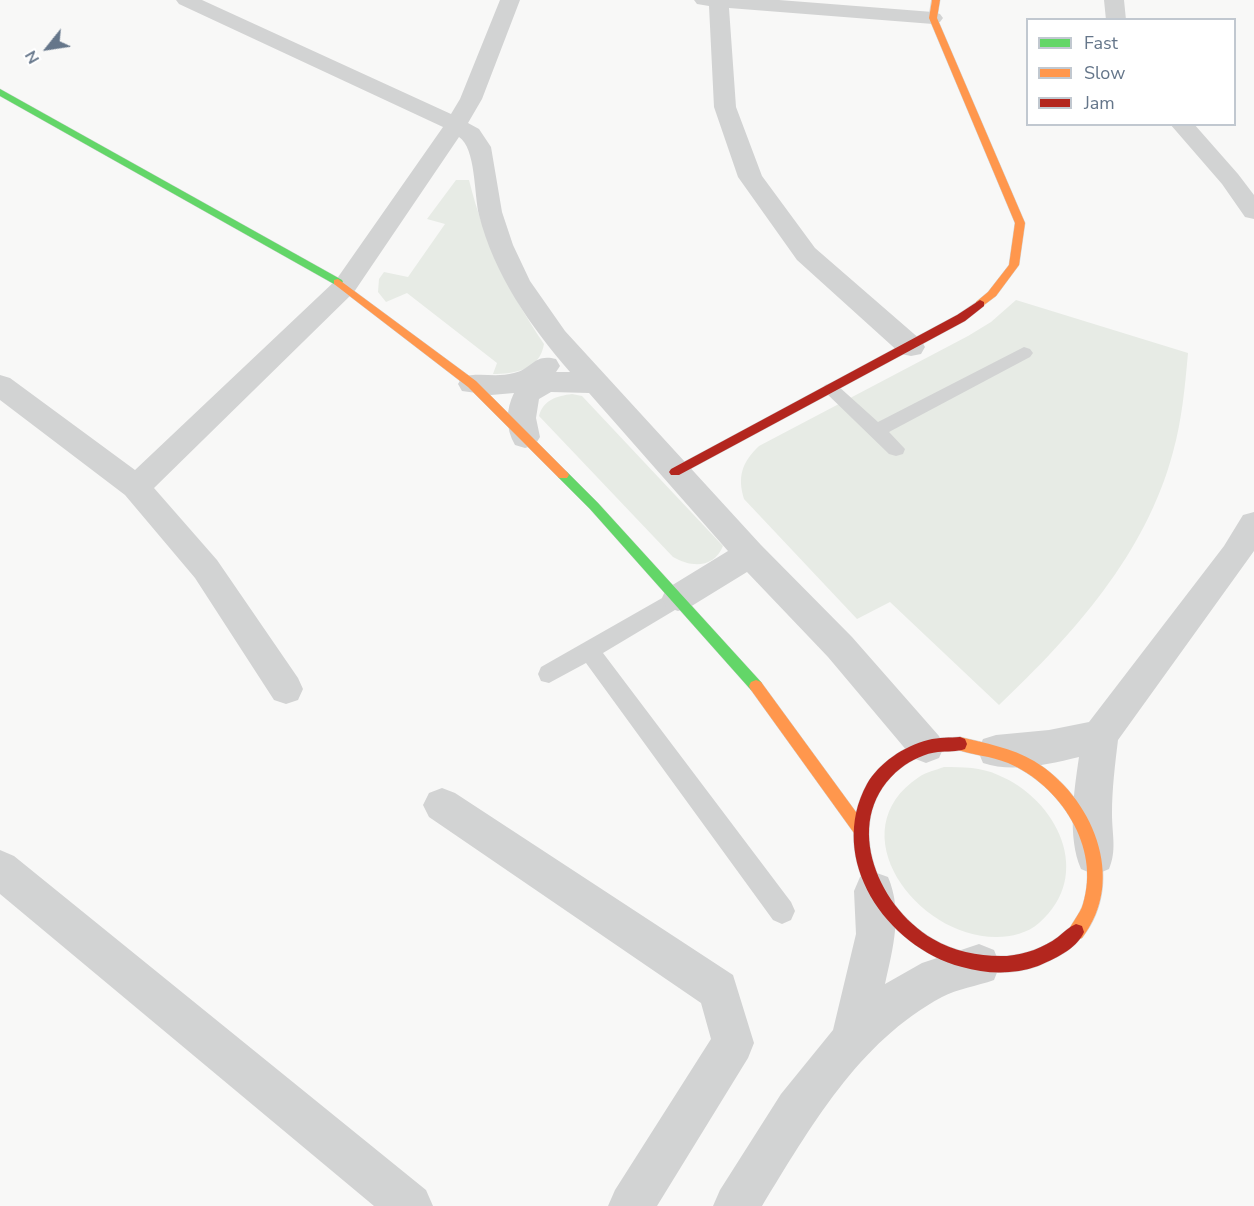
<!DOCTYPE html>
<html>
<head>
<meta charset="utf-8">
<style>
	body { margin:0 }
	#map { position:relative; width:1254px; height:1206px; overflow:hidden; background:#f8f8f7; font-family:"Nunito Sans",sans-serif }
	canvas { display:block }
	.legend { position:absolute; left:1026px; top:18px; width:210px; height:108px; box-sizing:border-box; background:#fff; border:2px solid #c1c8d0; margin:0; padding:8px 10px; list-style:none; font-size:18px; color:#65768a }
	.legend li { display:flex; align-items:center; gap:12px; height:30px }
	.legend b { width:30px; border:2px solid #c1c8d0 }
	.north { position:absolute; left:18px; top:18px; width:60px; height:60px; -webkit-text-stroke:4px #fff; paint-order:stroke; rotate:240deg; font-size:16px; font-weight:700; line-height:24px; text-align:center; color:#65768a }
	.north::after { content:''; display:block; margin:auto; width:21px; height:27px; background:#65768a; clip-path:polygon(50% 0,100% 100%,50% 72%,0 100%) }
</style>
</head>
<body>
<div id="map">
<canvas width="1254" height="1206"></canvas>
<ul class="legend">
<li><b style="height:8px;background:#63d668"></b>Fast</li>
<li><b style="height:8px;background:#ff974d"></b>Slow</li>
<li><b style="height:8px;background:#b3261e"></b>Jam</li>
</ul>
<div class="north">N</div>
</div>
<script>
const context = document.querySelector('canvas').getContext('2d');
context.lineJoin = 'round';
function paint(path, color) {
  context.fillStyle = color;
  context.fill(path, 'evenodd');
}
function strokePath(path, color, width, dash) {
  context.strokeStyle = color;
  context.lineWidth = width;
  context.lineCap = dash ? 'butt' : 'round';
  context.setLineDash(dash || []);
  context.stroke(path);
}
paint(new Path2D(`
	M456 180H469C484 241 509 292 544 344 540 370 514 374 493 374L497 363 407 293 386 302 378 292 379 279 384 272 408 277 445 224 427 219Z
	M1016 300 1188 353C1185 386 1182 420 1173 452 1146 554 1073 635 999 705L890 602 857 619 744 499C737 477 742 462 759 446L968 336 991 322Z
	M572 394 582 396 723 546C714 568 692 568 673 557L539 416C543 400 557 396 572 394Z
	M944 767C963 767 981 767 998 775 1057 799 1095 875 1039 923 1028 933 1011 937 997 937 917 938 837 831 919 777 926 772 936 770 944 767Z`), '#e7ebe5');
const fast = new Path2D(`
	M0 89 342 280 343 282 338 285 334 284 0 96Z
	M563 470 567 472 598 503 761 682 763 686 761 690 756 692 751 690 590 509 559 478 557 475 559 472Z`);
const slow = new Path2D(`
	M932 0H940L937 18 1025 223 1019 265 996 296 980 308 976 306V302L988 292 1009 265 1015 223 929 18Z
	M338 279 476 381 567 472 569 475 567 478H559L468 387 334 284V280Z
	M756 680 761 682 864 823 867 828 864 833 859 835 854 833 751 690 749 686 751 682Z
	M960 737C985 743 1012 748 1034 761 1092 796 1128 879 1082 938L1076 940 1070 938 1068 932C1072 922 1080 914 1083 904 1101 847 1060 785 1008 763 991 756 972 755 955 749L953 744 955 739Z`);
const jam = new Path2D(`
	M980 300 984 302V306L965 321 679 475H671L669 472 671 469 957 315Z
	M960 737 965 739 967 744 965 749C957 752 947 751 938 752 926 753 911 760 901 768 840 816 875 905 933 939 955 952 982 957 1007 956 1026 954 1043 948 1058 937 1064 932 1069 927 1076 924L1082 926 1084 932C1077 949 1054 959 1038 966 1013 975 986 974 962 967 886 947 826 859 867 784 879 763 904 746 928 740 939 737 950 738 960 737Z`);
strokePath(fast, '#d3d5d6', 1);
strokePath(slow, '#d3d5d6', 1);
strokePath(jam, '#d3d5d6', 1);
paint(new Path2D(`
	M1024 347 1030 349 1033 353 1030 357 889 432 905 449 903 454 896 456 889 454 822 389 825 385 831 383 837 385 878 422Z
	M678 589 685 592 688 598 685 604 603 653 791 902 795 911 791 920 782 924 773 920 586 663 549 683 541 681 538 674 541 667Z`), '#d2d3d3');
paint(new Path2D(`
	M176 0H202L451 114 460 99 500 0H520L482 99 468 123 479 129 491 147 502 212 513 245 530 281 565 331 761 545 852 637 939 736 944 747 939 758 926 763 913 758 828 657 747 572 690 607 678 611 666 607 662 598 666 589 728 551 589 393 551 392 539 399 536 418 540 437 535 445 525 448 515 445C505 428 506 409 514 393L491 395 462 391 458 384 462 377C479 372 496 378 514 373 532 369 534 353 556 359L560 366 556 372H570C530 326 494 274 479 215 474 195 476 148 459 137L354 292 154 488 217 560 298 678 303 689 298 700 286 704 274 700 195 578 125 495 0 400V375L10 378 135 470 336 280 443 127 179 4Z
	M694 0H779L933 12 940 14 943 18 940 22 933 24 729 8 736 107 762 176 815 248 921 340 925 347 921 354 911 356 901 354 797 260 738 177 714 107 709 6 697 4Z
	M1104 0H1124L1126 20H1106Z
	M1170 124H1194L1238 174 1254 195V219L1245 217 1222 184Z
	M1254 512V551L1118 740C1115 765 1112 789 1112 814 1112 835 1117 850 1109 869L1095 875 1081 869C1067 837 1074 791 1079 757 1050 764 1012 773 983 763L978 751 983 739 996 735 1049 730 1089 722 1224 546 1243 515Z
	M442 788 455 793 733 975 754 1043 748 1058 657 1206H608L615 1190 711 1039 701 1003 429 817 423 805 429 793Z
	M0 850 14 856 426 1190 433 1206H374L0 894Z
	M874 872 888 877C903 912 893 948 885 984L922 963 979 944 994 950 1000 965 994 980C977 986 957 989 942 997 858 1042 810 1128 762 1206H713L720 1190 781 1094 833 1030 856 934 854 891 860 877Z`), '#d2d3d3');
paint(fast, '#63d668');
paint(slow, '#ff974d');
paint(jam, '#b3261e');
</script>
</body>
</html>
